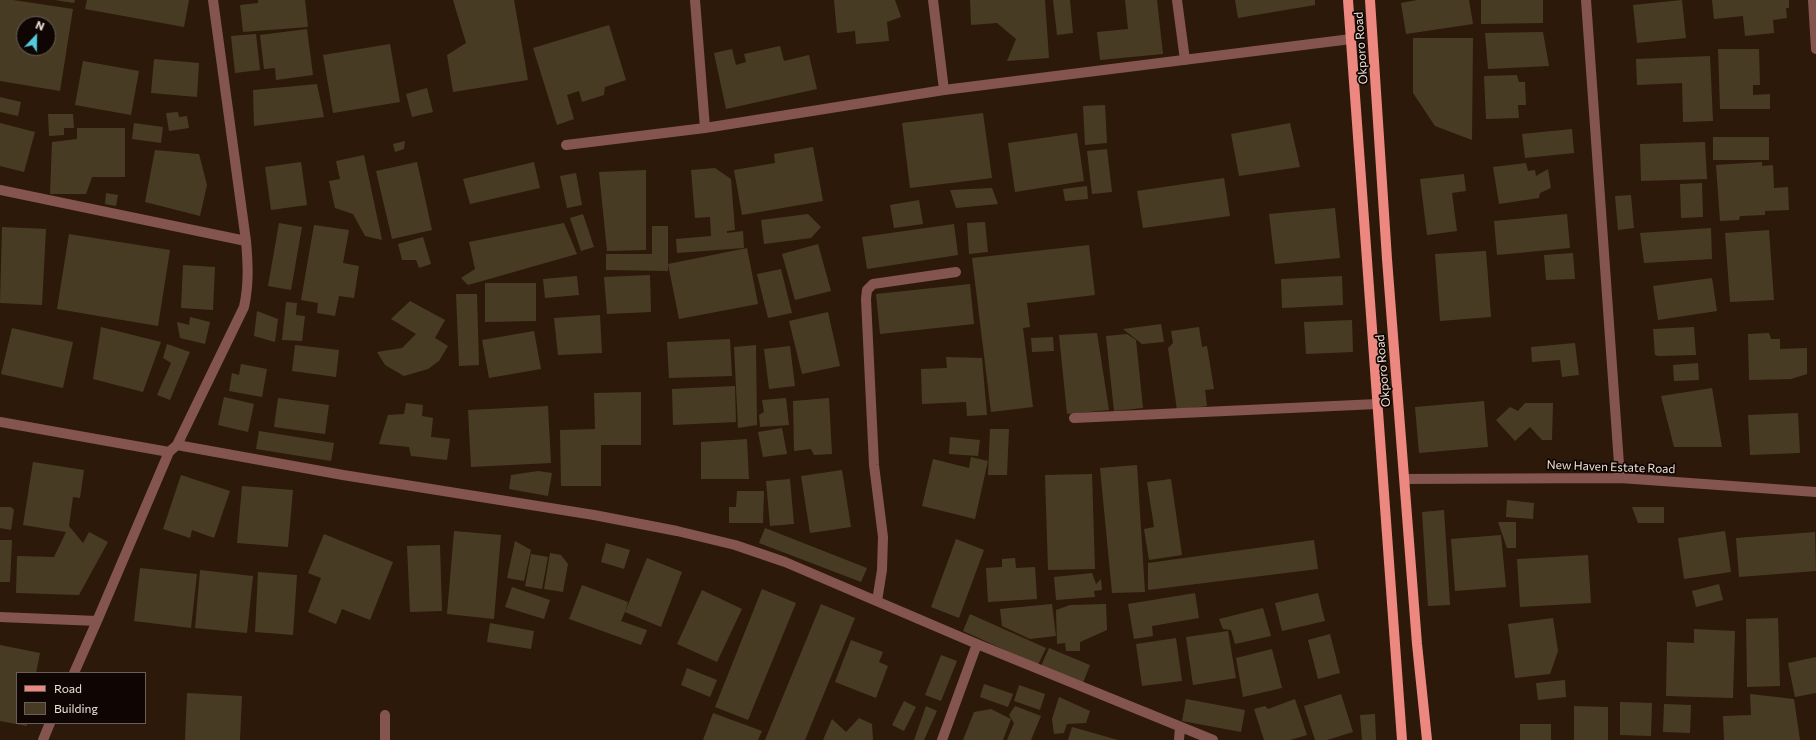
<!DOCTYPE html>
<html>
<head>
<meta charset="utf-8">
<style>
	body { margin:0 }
	#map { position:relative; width:1816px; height:740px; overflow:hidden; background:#2d1909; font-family:Commissioner,sans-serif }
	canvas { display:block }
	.legend { position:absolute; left:16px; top:672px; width:130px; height:52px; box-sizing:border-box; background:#0f0603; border:1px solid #695e58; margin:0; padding:5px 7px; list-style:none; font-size:12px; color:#f0e1d7 }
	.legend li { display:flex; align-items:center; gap:8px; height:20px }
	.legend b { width:20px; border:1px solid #695e58 }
	.north { position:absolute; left:16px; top:16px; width:40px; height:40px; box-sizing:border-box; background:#0f0603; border:1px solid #695e58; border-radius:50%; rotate:22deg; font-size:11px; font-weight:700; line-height:16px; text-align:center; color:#f0e1d7 }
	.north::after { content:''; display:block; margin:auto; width:14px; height:18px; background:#53cbdb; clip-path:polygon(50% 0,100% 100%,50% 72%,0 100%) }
</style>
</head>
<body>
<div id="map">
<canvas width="1816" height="740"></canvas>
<ul class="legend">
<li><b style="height:5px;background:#ec887f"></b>Road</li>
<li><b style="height:11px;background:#473c23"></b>Building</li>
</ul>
<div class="north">N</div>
</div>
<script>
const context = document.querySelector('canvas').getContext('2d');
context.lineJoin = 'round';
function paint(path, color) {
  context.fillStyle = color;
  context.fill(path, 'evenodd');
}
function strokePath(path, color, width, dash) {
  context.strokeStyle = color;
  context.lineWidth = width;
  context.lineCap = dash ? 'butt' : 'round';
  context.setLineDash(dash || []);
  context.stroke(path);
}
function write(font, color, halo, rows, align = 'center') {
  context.font = font + ' Commissioner,sans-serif';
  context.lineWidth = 3.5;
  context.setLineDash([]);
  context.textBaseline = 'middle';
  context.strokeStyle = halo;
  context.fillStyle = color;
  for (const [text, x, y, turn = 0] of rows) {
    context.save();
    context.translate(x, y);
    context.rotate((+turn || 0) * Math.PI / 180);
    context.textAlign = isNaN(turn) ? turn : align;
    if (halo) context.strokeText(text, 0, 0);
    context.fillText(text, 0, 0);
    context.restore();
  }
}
paint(new Path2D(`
	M0 0H13L73 9 60 91 0 81ZM24 24H48V48H24Z
	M55 0H75L74 3Z
	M87 0H189L184 27 85 9Z
	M258 0H305L308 27 243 32 240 5 258 3Z
	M453 0H514L528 80 453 92 447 55 466 43Z
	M834 0H895L901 17 887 22 889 41 856 44 855 31 837 33Z
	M970 0H1045L1049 58 1007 61 1016 39 997 23 971 25Z
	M1053 0H1070L1073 33 1057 35Z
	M1125 0H1157L1163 54 1100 60 1097 32 1128 29Z
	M1235 0H1315V5L1238 18Z
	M1417 0H1469L1473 24 1406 34 1401 3Z
	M1481 0H1543V23L1481 24Z
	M1682 0 1686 38 1637 43 1633 5Z
	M1712 0H1789V8H1786L1787 18 1773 20 1774 33 1745 36 1743 16 1714 19Z
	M609 25 626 80 605 87 604 95 582 102 579 91 567 95 574 119 557 125 533 48Z
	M307 29 313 75 276 80 275 68 264 69 260 35Z
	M1543 32 1549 66 1488 69 1485 33Z
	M256 34 260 70 235 73 231 36Z
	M1413 38H1473L1472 140 1435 126 1413 93Z
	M390 44 400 102 333 113 323 55Z
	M780 46 784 61 809 55 817 89 726 109 714 53 732 49 736 65 746 62 744 54Z
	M1718 49H1759L1760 85H1753V95L1770 94V109H1720Z
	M1710 56 1713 121 1683 122 1682 83 1637 85 1636 59Z
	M154 59 199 63 197 97 151 93Z
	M83 61 139 71 131 115 75 105Z
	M1517 75 1519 82H1525L1526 105H1518L1519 118 1486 119 1484 76Z
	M317 84 324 117 254 126 253 90Z
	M427 88 433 112 412 117 406 94Z
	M0 97 21 102 18 116 0 112Z
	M1105 105 1107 143 1085 145 1083 106Z
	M178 112 179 117 187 116 189 128 169 131 166 113Z
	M983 113 992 178 910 188 902 123Z
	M48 114H73L74 128H64V135L49 136Z
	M0 123 35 132 24 172 0 166Z
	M134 123 163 127 161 143 132 139Z
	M1290 123 1300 167 1239 176 1231 134Z
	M77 128H125V177H92L86 194H50L52 142 77 139Z
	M1572 129 1574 153 1525 158 1522 134Z
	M1077 133 1084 181 1015 192 1008 143Z
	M1713 137H1769V160H1713Z
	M405 141 404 149 395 152 393 144Z
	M1705 142 1707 179 1641 181 1640 144Z
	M813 147 823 201 742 215 734 170 775 163 774 154Z
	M1107 149 1112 192 1092 194 1087 151Z
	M155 150 199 154 207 185 200 216 145 202Z
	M364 155 382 240 365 236 353 214 335 208 329 181 340 179 336 161Z
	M301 162 307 205 271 210 265 167Z
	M417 162 432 230 392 239 376 171Z
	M534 162 540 188 470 204 463 179Z
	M1762 162V166L1773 165 1774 188 1788 187 1789 210 1765 211V215L1740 216 1739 220 1720 221 1716 165Z
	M1526 163 1528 171 1535 170 1536 176 1548 169 1551 188 1540 193 1539 198 1499 204 1493 167Z
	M715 168 731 179 735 230 727 231V233L743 231 744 248 677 253 676 239 711 236 710 217 695 218 691 170Z
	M646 170V250L607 251 599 172Z
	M576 173 582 205 567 208 560 176Z
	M1464 174 1466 191 1452 193 1457 231 1427 235 1420 179Z
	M1224 178 1230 216 1143 228 1137 191Z
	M1702 183 1703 217 1681 218 1680 184Z
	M1087 186 1088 199 1065 201 1063 189Z
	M992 188 998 204 956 208 950 190Z
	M106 193 118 195 116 206 105 204Z
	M1631 195 1634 228 1618 230 1615 196Z
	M919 200 923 224 894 228 890 205Z
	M1335 208 1340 258 1275 264 1269 214Z
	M583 214 594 247 581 251 570 218Z
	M808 214 821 227 811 238 764 244 761 220Z
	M1567 214 1570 248 1497 255 1494 221Z
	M985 222 988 252 969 254 967 223Z
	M279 223 302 227 291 290 268 286Z
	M564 223 577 254 468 285 461 278 475 269 469 242Z
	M954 224 958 255 867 269 862 237Z
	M314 225 349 230 343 263 359 266 354 298 339 296 335 316 317 313 318 303 301 300Z
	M652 226H668V271L606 270V254H652Z
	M2 227 46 229 42 305 0 303Z
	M1711 228 1712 259 1644 263 1640 233Z
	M1769 230 1774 300 1730 302 1725 233Z
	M69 234 170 250 158 326 57 309Z
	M423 237 431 264 419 268 416 260H402L398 244Z
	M818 244 831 291 795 300 782 254Z
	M1089 245 1095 295 1027 303 1030 327 1023 328 1033 407 991 412 972 258Z
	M747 248 758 304 679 319 668 264Z
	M1486 251 1491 317 1440 321 1435 254Z
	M1573 253 1575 279 1546 280 1544 255Z
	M183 265 215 267 213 310 181 308Z
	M781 269 792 313 768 318 757 274Z
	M650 275 651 312 607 314 604 277Z
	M577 276 579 295 545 298 543 279Z
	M1342 276 1343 305 1282 308 1281 279Z
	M1712 278 1717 311 1658 320 1653 286Z
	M485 283H536V321L485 322Z
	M970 284 974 324 880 334 876 294Z
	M456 294H477L479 365 459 366Z
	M410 301 445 320 435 338 448 346 439 361 428 369 404 376 385 365 377 352 402 348 416 334 391 319Z
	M286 302 297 303 296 315 305 316 302 341 282 340Z
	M257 311 278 319 275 342 254 336Z
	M828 312 840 366 802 374 789 321Z
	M600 315 602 353 558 355 554 318Z
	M190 317 210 322 205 344 180 338 177 322 189 325Z
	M1352 320 1353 352 1306 354 1304 322Z
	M1161 324 1164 342 1142 344 1123 329Z
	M101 327 161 342 143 392 93 379Z
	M1199 327 1202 347 1207 346 1214 389 1205 390 1207 406 1177 410 1168 348 1173 343 1171 331Z
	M1694 327 1696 355 1659 356 1655 355 1653 329Z
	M12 328 73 342 63 388 1 374Z
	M534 331 541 369 489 378 482 340Z
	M1097 333 1109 410 1067 414 1059 335Z
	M1769 333 1771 339H1780V349L1807 348V374L1791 379 1749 380 1748 334Z
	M1127 334 1136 340 1143 408 1114 411 1106 336Z
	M1053 337 1054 351 1032 352 1031 338Z
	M730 339 732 376 669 378 667 342Z
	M1575 343 1579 375 1562 377 1560 360 1532 362 1531 347Z
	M167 344 190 352 170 400 157 395 171 363 163 358Z
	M295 345 339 350 336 377 292 371Z
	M756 345 757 425 738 428 734 347Z
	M790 346 795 386 769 389 764 349Z
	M946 357 982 358 987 415 967 416 966 402 922 404 921 369 947 368Z
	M1698 363 1699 380 1674 381 1673 365Z
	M241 364 267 369 262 397 229 391 232 373 239 375Z
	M735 386 736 422 673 425 672 389Z
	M1712 388 1722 447H1674L1661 396Z
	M641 392V445H601V486H561L560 430 595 429 594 393Z
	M224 397 254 404 248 432 218 425Z
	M278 398 329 405 325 434 274 427Z
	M786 398 789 425 760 427 759 415 764 412 762 400Z
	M829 398 832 454 814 455 811 449 794 451 793 401Z
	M1484 401 1488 447 1419 453 1415 407Z
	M406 403 423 405 422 416 433 418 431 437 450 439 447 460 411 456 409 447 379 444 388 415 404 414Z
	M1525 403H1553L1552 440H1542L1530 427 1515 441 1496 420 1510 407 1518 411Z
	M548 406 551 463 471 467 468 410Z
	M1798 413 1800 453 1750 455 1748 415Z
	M782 428 787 454 763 457 758 432Z
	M990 429H1009L1007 475H988Z
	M259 431 334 443 331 461 256 449Z
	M950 437 980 440 978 456 949 454Z
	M747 439 749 479H701V442Z
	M971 457 988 461 975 519 922 506 933 459 969 468Z
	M33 462 84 470 80 498 73 497 69 526 83 543 89 532 108 542 79 595 16 593 17 556 54 557 66 532 23 525Z
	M1137 465 1145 592 1112 593 1100 468Z
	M842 470 851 527 810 533 801 476Z
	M538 471 552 473 548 496 509 489 511 475Z
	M1092 474 1095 569 1048 570 1045 475Z
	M181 475 230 491 214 538 192 530 190 538 163 529Z
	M790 479 794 524 770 526 766 481Z
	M1171 479 1182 555 1149 560 1144 529 1154 527 1147 482Z
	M242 486 293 490 288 547 237 543Z
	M737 491H764L763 523H729V507H736Z
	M1507 500 1534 503 1533 519 1506 517Z
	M0 507H11L14 510 11 530 0 528Z
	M1632 507H1664V523H1638Z
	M1444 510 1450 605 1428 606 1422 512Z
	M1498 522H1516V548H1507Z
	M765 528 867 568 861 582 759 543Z
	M454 531 501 535 494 619 447 614Z
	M1725 531 1731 572 1684 579 1678 538Z
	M1815 532 1816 571 1739 577 1736 538Z
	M324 534 393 562 370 620 342 609 336 624 308 612 321 578 308 573Z
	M1501 535 1506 587 1455 591 1451 539Z
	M956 539 984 550 959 618 931 607Z
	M0 540H12L10 582H0Z
	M1314 540 1318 569 1148 590V563Z
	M515 541 531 550 524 581 507 578Z
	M606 543 630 550 624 569 601 562Z
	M440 545 442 611 410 612 407 546Z
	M550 553 561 555 568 564 563 592 544 589Z
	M531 554 548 557 542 589 525 586Z
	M1588 555 1591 603 1520 607 1517 559Z
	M647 558 682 572 661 627 625 612 621 621 647 630 641 645 569 619 582 585 628 602 625 612Z
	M1015 558 1016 568 1035 567 1037 599 988 602 986 568 1002 567V559Z
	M140 568 197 574 191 628 134 621Z
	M200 570 253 576 247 633 195 628Z
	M258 572 297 575 293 635 255 632Z
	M1092 573 1096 584 1101 579 1102 590 1094 591 1095 597 1056 600 1054 577Z
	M1719 584 1723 600 1696 607 1692 591Z
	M512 587 550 600 544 619 505 607Z
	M762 589 796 603 748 720 715 707Z
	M702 590 742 609 717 662 677 644Z
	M1195 593 1199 618 1152 626 1153 636 1134 639 1128 604Z
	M1318 593 1325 621 1282 631 1275 603Z
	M821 604 855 618 805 740H765Z
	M1052 604 1056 636 1030 639 1002 626 1000 609Z
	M1106 604 1107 630 1080 642V651H1066L1065 643 1057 644 1056 610 1070 605Z
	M1263 608 1271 636 1235 644 1231 630 1223 629 1219 619Z
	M970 614 1046 648 1038 665 963 631Z
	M1553 618 1558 651 1550 674 1515 678 1508 624Z
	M1778 618 1780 686 1747 687 1746 619Z
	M490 623 534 631 531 649 487 642Z
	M1694 629 1735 631 1733 698 1666 696 1667 642 1694 643Z
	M1228 631 1236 678 1193 685 1186 637Z
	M1330 634 1340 673 1318 679 1308 640Z
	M1176 638 1182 681 1142 686 1136 644Z
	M851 640 883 652 879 662 888 666 876 698 835 682Z
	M0 645 40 653 36 673H17V723H27V726L0 721Z
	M1049 648 1090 665 1083 683 1041 666Z
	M1272 649 1282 688 1243 697 1236 658Z
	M941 655 957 661 941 701 925 695Z
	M1816 657V693L1795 697 1788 663Z
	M687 668 717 680 710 697 681 685Z
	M1565 680 1566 697 1538 700 1536 683Z
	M984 684 1013 694 1008 707 980 697Z
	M1019 685 1045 694 1040 710 1014 701Z
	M187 693 242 696 240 740H185Z
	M1341 694 1353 732 1327 740H1315L1304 706Z
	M1750 694 1794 699 1800 740H1724L1723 716 1751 715Z
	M1059 697 1090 711 1086 723 1067 724 1064 733 1054 734 1052 719Z
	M1186 699 1245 710 1241 732 1182 721Z
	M1295 699 1307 735 1290 740H1264L1254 709 1265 706 1268 709Z
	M904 701 916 707 904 731 892 725Z
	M1620 702 1652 703 1651 736 1620 735Z
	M1664 704 1691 705 1690 733 1663 732Z
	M926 706 937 711 924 740H914Z
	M1015 706 1041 716 1031 740H1007L1014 723 1009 715Z
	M1574 706 1608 707V740H1574Z
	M991 709 1011 719 1003 740H963L974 712Z
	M713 713 762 731 758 740H703Z
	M1375 714 1376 740H1362L1360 715Z
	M859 718 872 724 873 740H823L832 719 846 732Z
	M1520 724H1551V740H1520Z
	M1072 727 1118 740H1068Z`), '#473c23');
strokePath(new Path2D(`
	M695 0 705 128
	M933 0 944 90
	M1177 0 1185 60
	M1586 0 1620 478
	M1813 0 1816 49
	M566 145 705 128 944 90 1351 39
	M0 190 246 241
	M1074 418 1377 404
	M0 422 169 452
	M177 445 244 307C249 284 248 264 246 241L213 0
	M1405 479 1620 478 1816 492
	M877 601 882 570 883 537 874 465 866 299 867 290 873 284 956 272
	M0 617 97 621
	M74 673 97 621 169 452 177 445 343 475 594 515 677 531 735 545 785 562 977 644 1213 740
	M385 715V740
	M43 740 50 723
	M942 740 977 644
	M1179 740 1180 727`), '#84544f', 10);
strokePath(new Path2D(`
	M1348 0 1402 740
	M1370 0 1387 259 1417 644 1427 740`), '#ec887f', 10);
write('12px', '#f0e1d7', '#0f0603', [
	["Okporo Road",1361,48,-94],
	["Okporo Road",1383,371,-95],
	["New Haven Estate Road",1611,467,2]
]);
</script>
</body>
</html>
